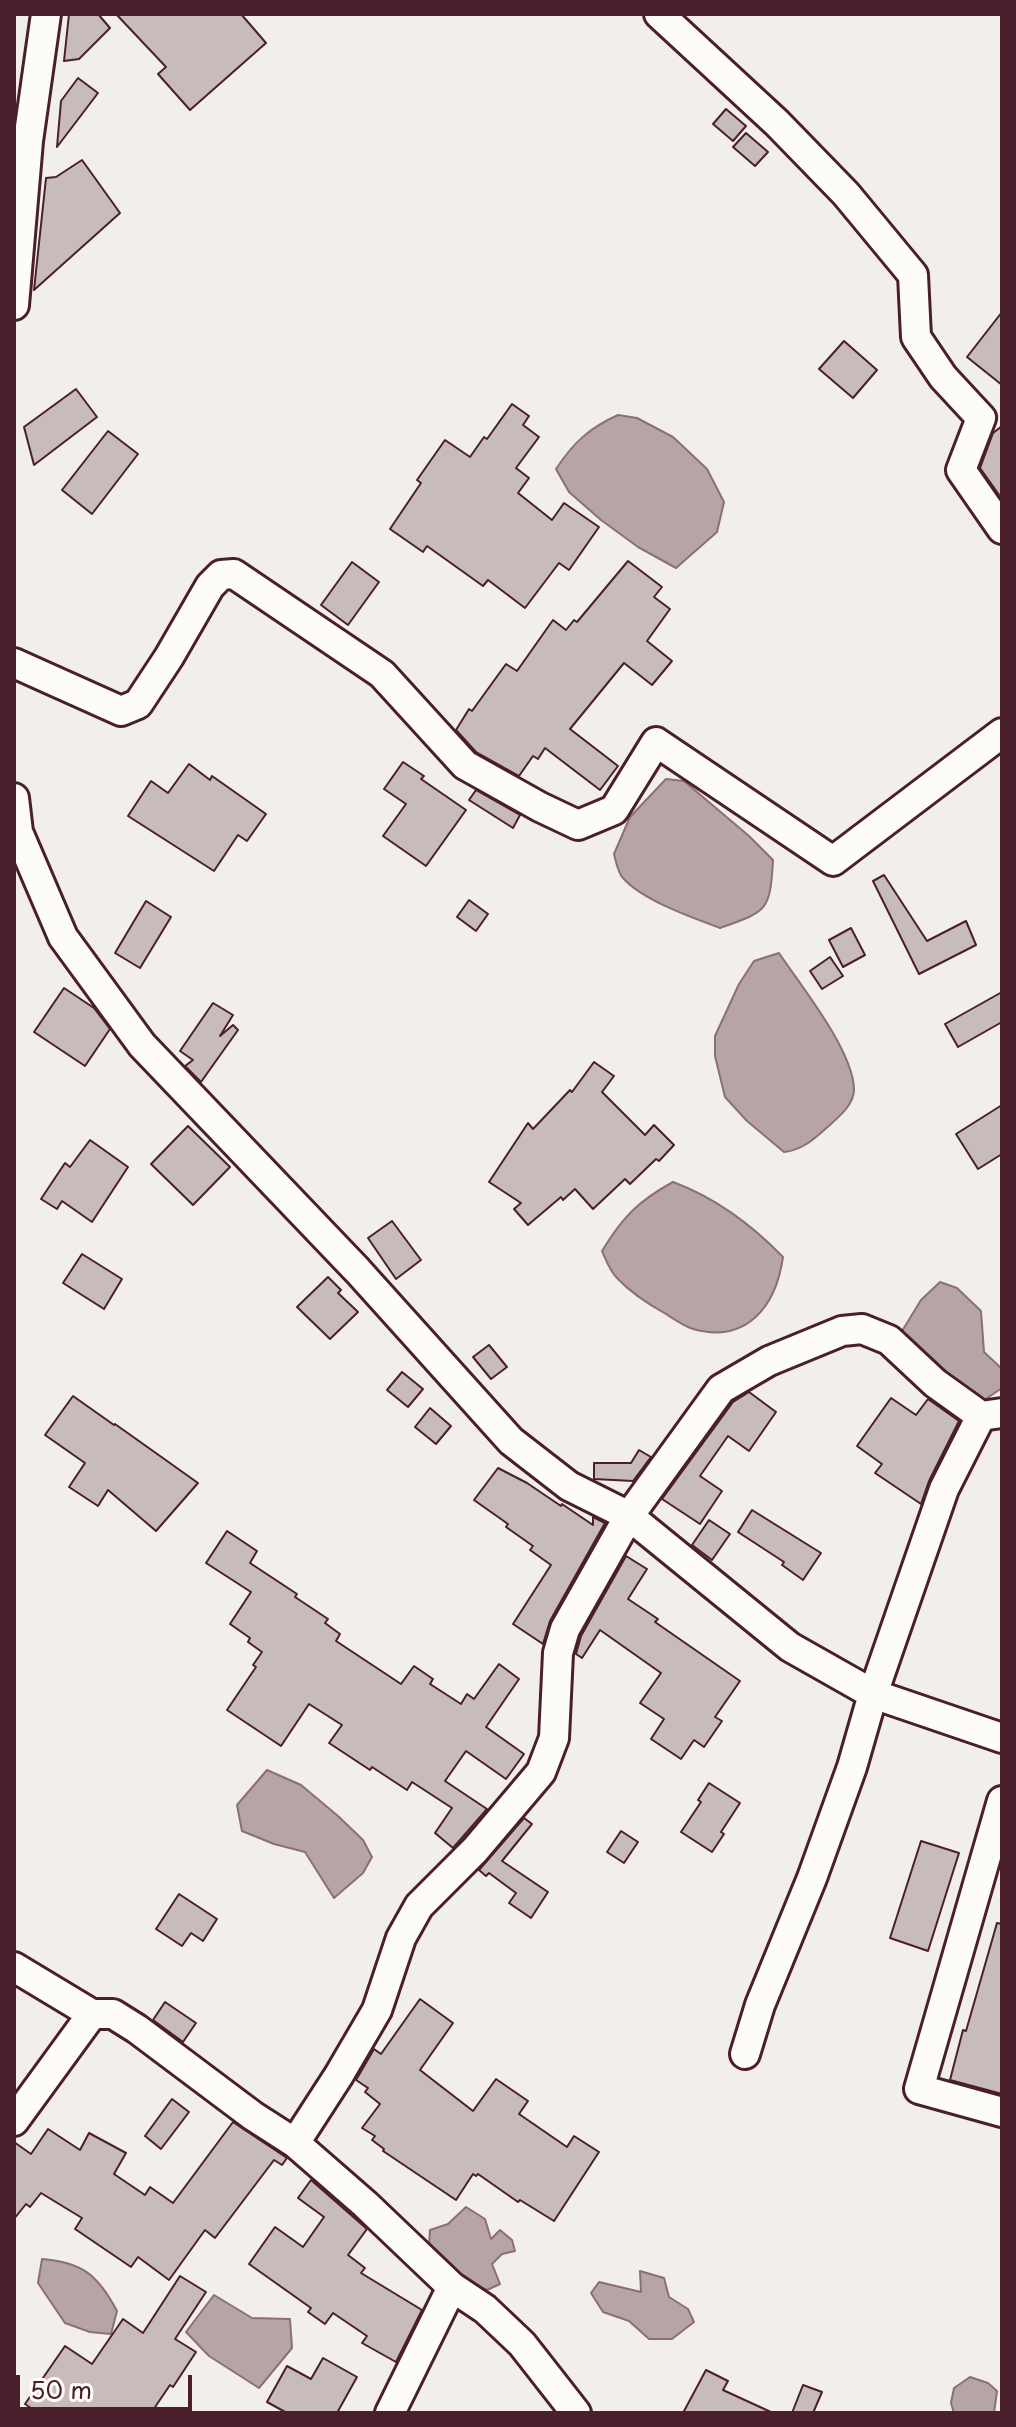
<!DOCTYPE html>
<html>
<head>
<meta charset="utf-8">
<style>
	body { margin:0 }
	#map { position:relative; width:1016px; height:2427px; overflow:hidden; background:#f2efeb; font-family:"Playpen Sans",sans-serif }
	canvas { display:block }
	.frame { position:absolute; inset:0; border:16px solid #4a1f2b; pointer-events:none }
	.scale { position:absolute; left:16px; top:2375px; width:176px; height:36px; box-sizing:border-box; border:4px solid #4a1f2b; border-top:0; padding-left:10px; font-size:24px; line-height:28px; white-space:nowrap; color:#4a1f2b; -webkit-text-stroke:6px #fdfcf7; paint-order:stroke }
</style>
</head>
<body>
<div id="map">
<canvas width="1016" height="2427"></canvas>
<div class="frame"></div>
<div class="scale">50 m</div>
</div>
<script>
const context = document.querySelector('canvas').getContext('2d');
context.lineJoin = 'round';
function paint(path, color) {
  context.fillStyle = color;
  context.fill(path, 'evenodd');
}
function strokePath(path, color, width, dash) {
  context.strokeStyle = color;
  context.lineWidth = width;
  context.lineCap = dash ? 'butt' : 'round';
  context.setLineDash(dash || []);
  context.stroke(path);
}
const water = new Path2D(`
	M618 415 637 418 673 437 707 469 724 502 717 532 676 568 638 547 601 520 569 492 556 469C573 443 589 428 618 415Z
	M666 779 684 781 749 836 773 860C770 911 768 911 720 928 693 918 642 900 623 878 618 873 616 862 614 854L630 817Z
	M779 953C801 986 853 1050 854 1089 854 1104 841 1115 831 1124 816 1137 804 1150 784 1152L747 1121 725 1097 715 1056V1036L739 984 754 961Z
	M673 1182C716 1198 752 1225 783 1257 776 1306 747 1344 693 1329 684 1326 674 1319 666 1314 648 1304 631 1293 617 1278 610 1271 606 1260 602 1251 622 1218 638 1201 673 1182Z
	M940 1282 957 1288 981 1311 984 1352 1002 1369V1388L980 1403 899 1336 921 1300Z
	M267 1770 301 1785 338 1816 363 1840 372 1857 363 1873 334 1898 305 1852 274 1844 242 1831 237 1805Z
	M466 2207 485 2219 491 2239 500 2230 512 2240 515 2251 502 2254 492 2264 500 2284 487 2290 469 2282 429 2244 430 2230 448 2224Z
	M42 2259C82 2262 98 2275 117 2311L111 2334 90 2332 65 2323 38 2283Z
	M640 2271 664 2278 669 2297 688 2309 694 2322 672 2339H649L629 2321 603 2312 591 2293 599 2282 641 2292Z
	M214 2295 252 2318 290 2319 292 2348 259 2388 209 2356 186 2332Z
	M970 2377 988 2383 997 2391 994 2413H954L951 2403 954 2388Z`);
paint(water, '#b7a5a6');
strokePath(water, '#8b6f75', 2);
const building = new Path2D(`
	M69 14H98L110 28 79 59 64 61Z
	M116 14H241L266 43 190 110 158 74 166 67Z
	M78 78 98 93 57 147 61 101Z
	M726 109 746 126 733 141 713 124Z
	M746 133 768 152 755 166 733 147Z
	M82 160 120 213 34 290 46 178 56 177Z
	M1002 312V385L967 357Z
	M844 341 877 370 853 398 819 369Z
	M76 389 97 417 34 465 24 427Z
	M512 404 529 416 523 425 539 437 516 468 529 478 518 493 552 520 564 503 599 527 569 570 559 563 525 608 488 580 483 586 427 546 423 552 390 529 421 483 417 480 445 440 470 457 484 437 487 439Z
	M1002 426V499L980 468 993 433Z
	M108 431 138 454 92 514 62 490Z
	M628 561 662 587 654 597 670 609 647 641 672 661 652 685 624 663 570 729 618 766 600 790 545 748 538 759 533 756 519 776 476 752 456 730 469 709 472 711 506 664 517 671 553 620 566 630 574 620 577 622Z
	M352 562 379 582 348 625 321 605Z
	M403 762 424 776 421 779 466 810 426 866 383 836 406 804 384 789Z
	M189 764 210 780 212 776 266 814 247 841 238 835 214 871 128 816 151 781 168 793Z
	M476 790 520 815 513 828 469 800Z
	M884 875 927 941 966 921 976 945 919 974 873 881Z
	M469 900 488 914 476 931 457 917Z
	M146 901 171 917 140 968 115 953Z
	M851 928 865 955 843 967 829 940Z
	M830 957 843 976 822 989 810 971Z
	M64 988 94 1008 110 1029 85 1066 34 1032Z
	M1002 992V1022L958 1047 945 1024Z
	M213 1003 233 1015 220 1036 233 1025 238 1030 201 1082 185 1066 193 1060 180 1051Z
	M594 1062 614 1076 602 1092 645 1135 654 1125 674 1145 659 1161 656 1159 630 1184 625 1179 593 1209 575 1189 563 1200 561 1197 528 1225 514 1209 521 1203 489 1182 528 1123 533 1129 570 1090 572 1092Z
	M1002 1105V1154L978 1169 956 1134Z
	M188 1126 230 1167 193 1205 151 1164Z
	M90 1140 128 1167 92 1222 62 1201 57 1209 41 1199 65 1163 70 1167Z
	M392 1221 421 1260 396 1279 368 1238Z
	M82 1254 122 1279 104 1309 63 1283Z
	M328 1277 341 1290 338 1293 358 1312 330 1339 297 1307Z
	M489 1345 507 1367 491 1379 473 1357Z
	M402 1372 423 1389 408 1407 387 1390Z
	M749 1392 776 1412 749 1451 728 1436 700 1476 722 1491 700 1524 662 1499 733 1402Z
	M73 1396 114 1425 115 1424 198 1483 156 1531 108 1490 98 1506 69 1487 85 1463 45 1435Z
	M891 1398 916 1415 928 1399 959 1421 929 1481 921 1504 875 1473 882 1464 857 1446Z
	M430 1408 451 1426 436 1444 415 1427Z
	M639 1450 651 1457 633 1481 594 1479V1463H631Z
	M498 1468 527 1483 561 1506 562 1504 593 1525V1517L605 1523 550 1621 543 1644 513 1624 551 1565 530 1550 533 1546 506 1527 508 1524 474 1500Z
	M752 1510 821 1553 803 1580 782 1565 784 1562 738 1532Z
	M709 1520 730 1534 712 1560 692 1545Z
	M227 1531 257 1551 250 1563 297 1594 295 1597 328 1619 325 1623 340 1634 336 1641 401 1684 414 1666 433 1679 430 1684 461 1704 467 1694 474 1699 499 1664 519 1679 486 1727 524 1754 506 1779 466 1751 445 1781 487 1809 453 1848 435 1833 452 1808 412 1782 407 1790 372 1767 370 1770 329 1743 342 1725 309 1704 281 1746 227 1710 256 1667 253 1665 262 1652 248 1642 250 1638 230 1624 251 1592 206 1563Z
	M626 1556 647 1569 628 1599 658 1619 655 1622 740 1681 715 1717 722 1721 704 1747 694 1740 681 1759 651 1739 664 1719 640 1703 661 1673 600 1630 582 1658 576 1654 581 1636Z
	M709 1783 740 1803 721 1832 724 1834 712 1852 681 1832 701 1802 698 1800Z
	M524 1818 532 1824 502 1861 548 1892 531 1918 509 1903 516 1893 489 1873 486 1876 479 1870Z
	M621 1831 638 1842 624 1863 607 1852Z
	M921 1841 959 1853 928 1951 890 1938Z
	M179 1894 217 1919 203 1941 191 1933 182 1946 156 1929Z
	M997 1923 1002 1924V2094L950 2080 963 2030 966 2031Z
	M420 1999 453 2023 420 2070 473 2111 496 2079 528 2101 519 2114 567 2147 574 2136 599 2152 554 2221 520 2200 518 2202 478 2174 476 2176 473 2174 456 2200 383 2151 384 2149 372 2140 375 2136 362 2128 380 2104 365 2092 368 2088 356 2080 374 2049 381 2054Z
	M165 2002 196 2023 183 2042 153 2020Z
	M172 2099 189 2112 161 2149 145 2136Z
	M233 2122 287 2158 282 2165 274 2160 215 2238 205 2230 169 2280 138 2257 131 2267 75 2229 82 2218 41 2193 30 2207 26 2204 14 2219V2142L31 2154 48 2129 80 2150 89 2133 126 2153 114 2174 145 2195 150 2187 173 2203Z
	M311 2180 367 2229 348 2255 365 2268 361 2273 422 2310 396 2362 362 2343 367 2336 333 2313 325 2324 308 2312 311 2308 249 2264 275 2227 303 2247 324 2217 298 2198Z
	M180 2276 206 2292 175 2339 196 2352 173 2387 170 2385 151 2413H38L25 2404 65 2346 92 2364 123 2319 143 2333Z
	M323 2358 357 2377 337 2413H287L267 2402 287 2366 311 2379Z
	M706 2370 728 2381 723 2390 773 2413H683Z
	M803 2385 822 2392 813 2413H792Z`);
paint(building, '#c8bbbb');
strokePath(building, '#4a1f2b', 2);
const minor = new Path2D(`
	M659 14 777 123 846 194 913 275 916 337 943 377 981 418 961 470 1002 529
	M14 305 28 141 46 14
	M14 663 121 711 138 704 169 657 210 586 221 575 234 574 382 674 465 765 540 807 578 825 614 810 656 742 833 861 1002 733
	M14 798 18 832 63 937 142 1045 358 1271 511 1441 569 1486 629 1516 790 1647 873 1694 1002 1738
	M1002 1801 919 2089 1002 2112
	M14 1967 92 2014
	M745 2054 760 2005 812 1878 852 1767 873 1694 944 1489 981 1416
	M14 2121 92 2014H113L137 2029 253 2116 295 2143 365 2204 452 2287 390 2413
	M295 2143 339 2075 377 2010 401 1938 419 1906 475 1850 541 1772 554 1738 558 1653 565 1629 629 1516 721 1389 769 1361 842 1331 862 1329 889 1340 935 1383 981 1416 1002 1413
	M452 2287 485 2309 522 2344 576 2413`);
strokePath(minor, '#4a1f2b', 34);
strokePath(minor, '#fdfcf7', 28);
</script>
</body>
</html>
